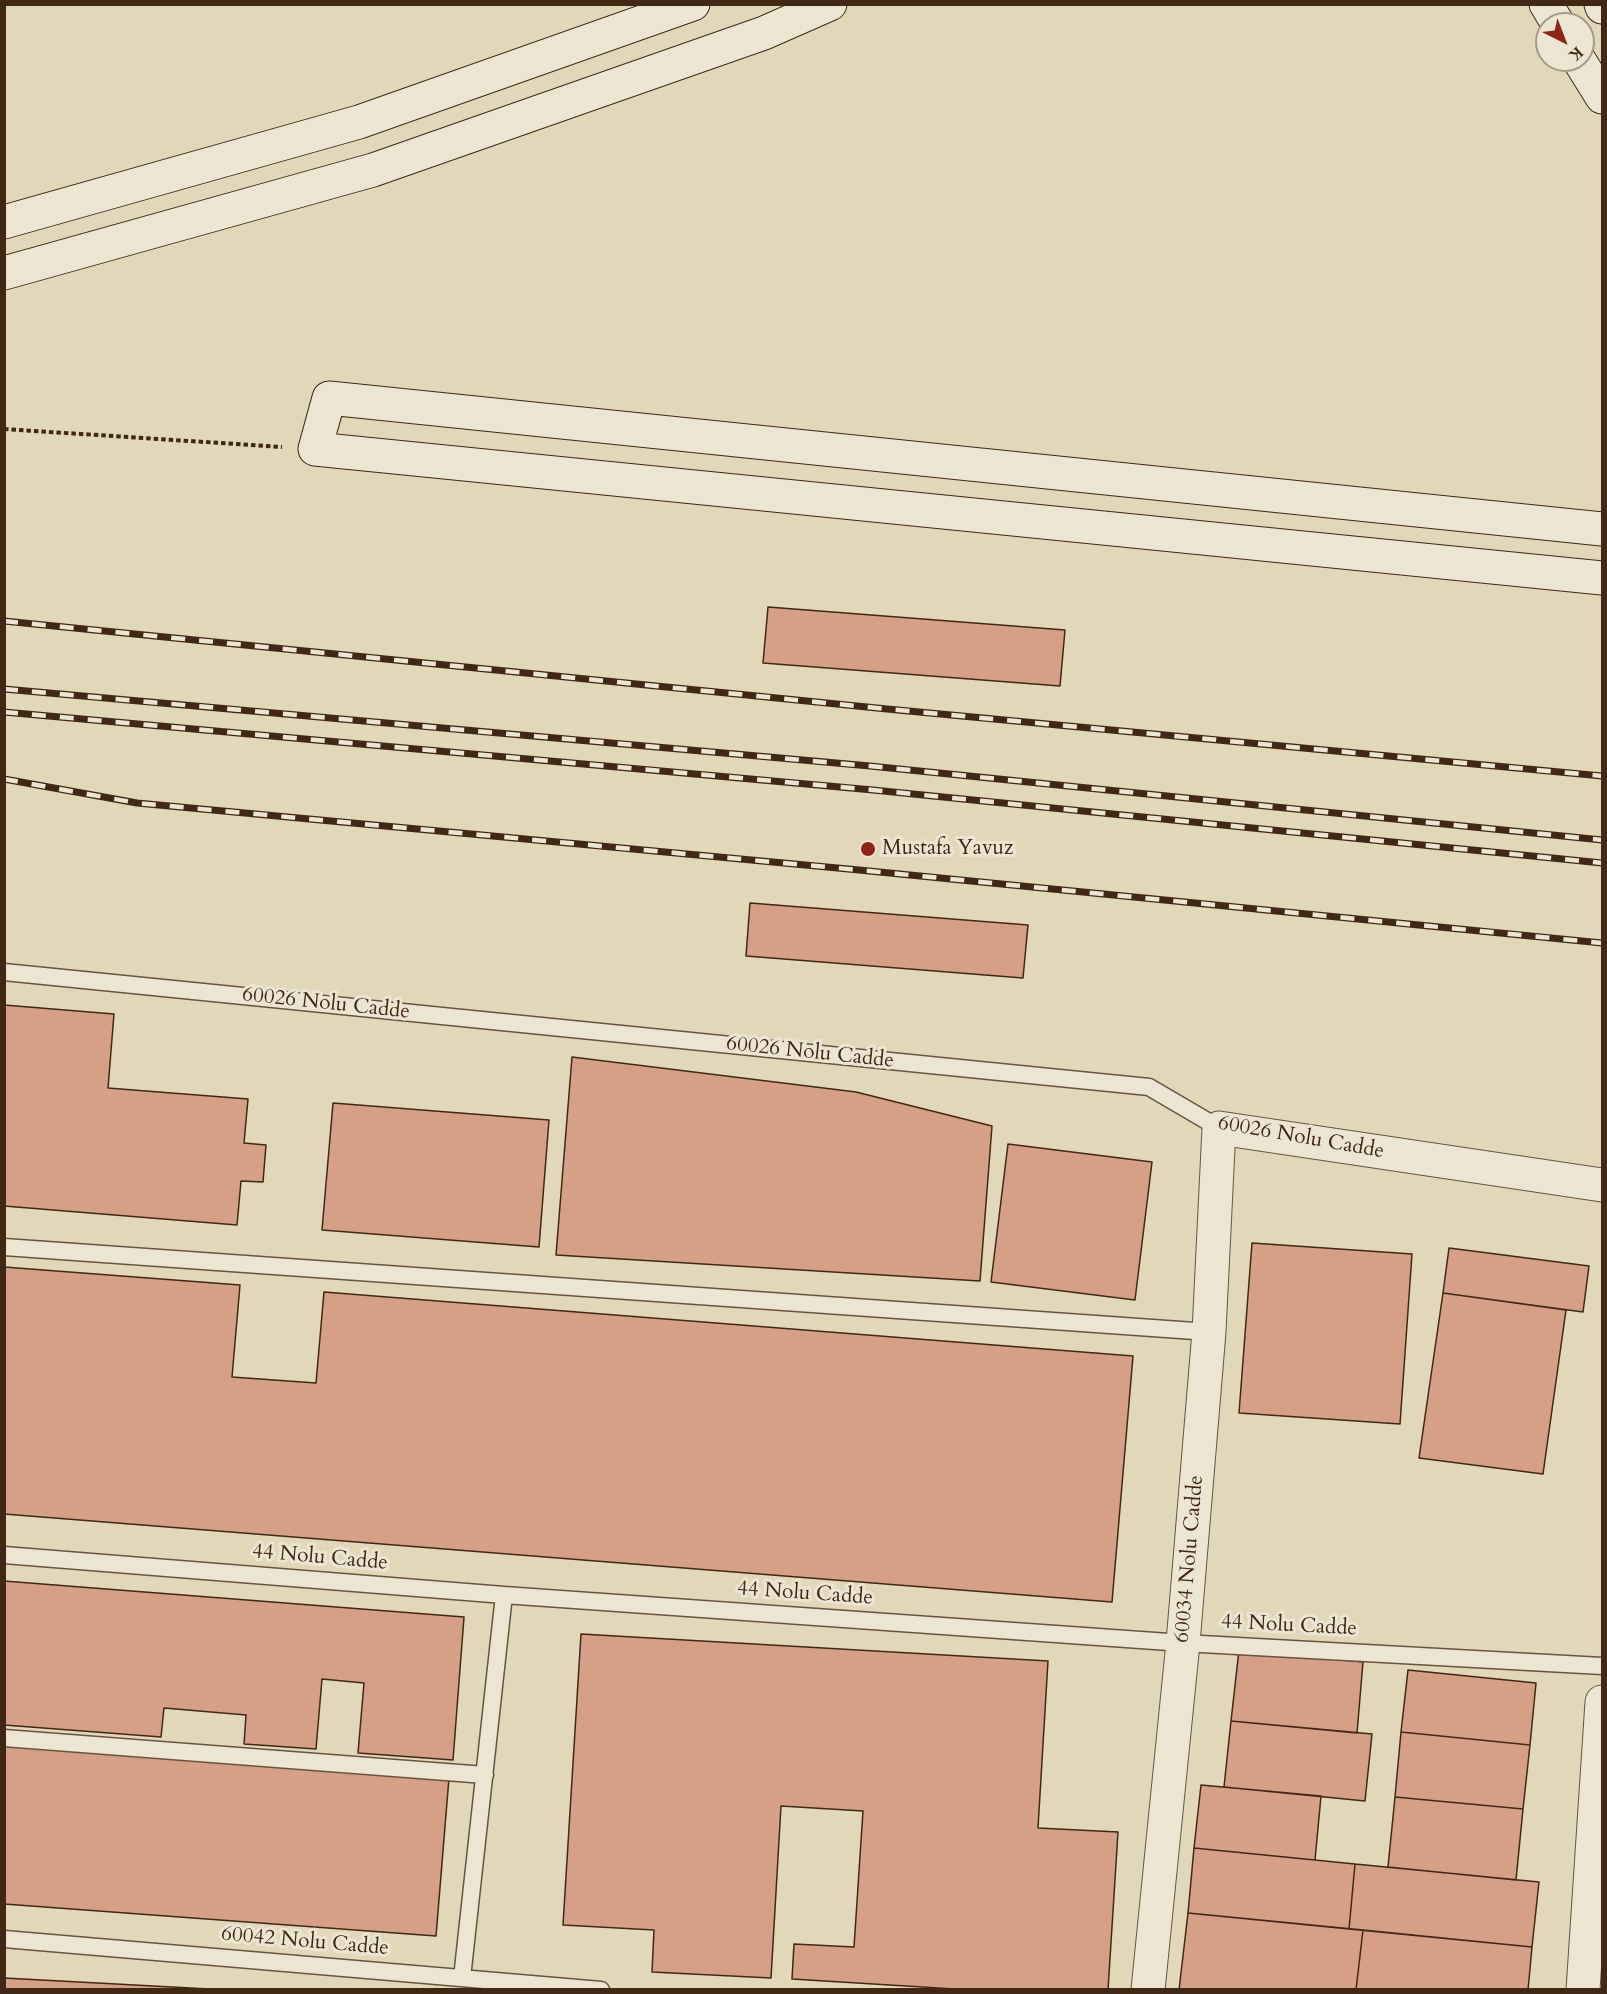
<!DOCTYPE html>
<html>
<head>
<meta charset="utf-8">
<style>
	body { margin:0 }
	#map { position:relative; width:1607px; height:1994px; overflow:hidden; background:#e1d7b9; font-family:Cardo,serif }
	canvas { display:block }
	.frame { position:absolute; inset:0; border:6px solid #402815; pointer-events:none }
	.north { position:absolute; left:1535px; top:12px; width:60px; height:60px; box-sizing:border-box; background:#ece5d2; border:2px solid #a79986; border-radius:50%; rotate:138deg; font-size:16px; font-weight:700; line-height:24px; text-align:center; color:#402815 }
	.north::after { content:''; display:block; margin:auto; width:21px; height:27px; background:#8f2418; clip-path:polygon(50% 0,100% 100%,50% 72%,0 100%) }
</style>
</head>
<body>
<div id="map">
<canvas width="1607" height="1994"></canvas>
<div class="frame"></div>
<div class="north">K</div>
</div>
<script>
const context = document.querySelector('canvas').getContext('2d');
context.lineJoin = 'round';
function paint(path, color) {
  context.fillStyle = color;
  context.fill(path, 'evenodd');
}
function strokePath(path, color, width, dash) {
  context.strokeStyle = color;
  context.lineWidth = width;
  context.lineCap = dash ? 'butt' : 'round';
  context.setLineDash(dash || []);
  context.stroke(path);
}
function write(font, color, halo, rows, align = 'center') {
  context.font = font + ' Cardo,serif';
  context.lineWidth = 6;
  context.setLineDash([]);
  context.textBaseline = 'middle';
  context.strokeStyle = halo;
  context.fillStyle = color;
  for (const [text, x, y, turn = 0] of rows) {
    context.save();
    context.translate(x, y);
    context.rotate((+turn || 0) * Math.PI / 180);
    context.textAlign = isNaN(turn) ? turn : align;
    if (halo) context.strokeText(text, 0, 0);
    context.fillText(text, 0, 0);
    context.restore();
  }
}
const building = new Path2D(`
	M768 607 1065 630 1060 686 763 663Z
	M750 903 1028 925 1023 978 746 956Z
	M4 1005 114 1014 108 1088 248 1099 244 1143 266 1145 263 1182 241 1181 237 1225 4 1206Z
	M572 1057 856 1092 992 1126 980 1281 556 1255Z
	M333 1103 549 1120 539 1247 322 1230Z
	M1008 1144 1152 1162 1135 1300 991 1282Z
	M1252 1243 1412 1254 1400 1424 1239 1413Z
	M1449 1248 1589 1266 1583 1312 1443 1293Z
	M4 1267 240 1285 232 1377 316 1383 324 1292 1133 1356 1112 1602 4 1514Z
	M1443 1293 1566 1310 1543 1474 1419 1458Z
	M4 1581 464 1617 453 1760 358 1753 364 1683 322 1679 316 1749 244 1744 246 1715 164 1708 161 1737 4 1725Z
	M581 1634 1048 1661 1038 1828 1118 1832 1108 1990H971L792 1979 794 1944 854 1947 863 1811 781 1806 771 1978 652 1972 654 1930 563 1925Z
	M1239 1650 1363 1662 1357 1733 1231 1721Z
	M1408 1670 1536 1683 1530 1745 1401 1732Z
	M1231 1721 1372 1734 1365 1801 1224 1787Z
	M1401 1732 1530 1745 1523 1809 1395 1797Z
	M4 1746 449 1778 436 1936 4 1904Z
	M1201 1785 1321 1796 1315 1860 1194 1848Z
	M1395 1797 1523 1809 1516 1880 1388 1867Z
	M1194 1848 1355 1864 1349 1929 1188 1913Z
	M1355 1864 1539 1882 1532 1947 1349 1929Z
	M1188 1913 1363 1930 1356 1990H1179Z
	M1363 1930 1532 1947 1528 1990H1356Z
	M4 1978 228 1990H4Z`);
paint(building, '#d69f88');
strokePath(building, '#402815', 1.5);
const lane = new Path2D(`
	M4 972 1149 1087 1219 1128
	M4 1247 1209 1332
	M4 1555 504 1595 1183 1643 1602 1666
	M4 1738 485 1775
	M4 1939 601 1990
	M462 1978 504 1595`);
const street = new Path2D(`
	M1148 1990 1183 1643 1209 1332 1219 1128 1602 1185
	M1583 1990 1602 1702`);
const secondary = new Path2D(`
	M1546 4 1558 24
	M1601 4 1602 7
	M1579 60 1602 97
	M4 222 359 122 693 4
	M4 273 373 170 764 33 830 4
	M1602 529 329 398 315 449 1602 578`);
strokePath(lane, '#68543e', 19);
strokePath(street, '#68543e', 35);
strokePath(secondary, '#402815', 35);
strokePath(new Path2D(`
	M4 429 282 447`), '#402815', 4, [4.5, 3]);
strokePath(lane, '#ece5d2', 16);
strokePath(street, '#ece5d2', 33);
strokePath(secondary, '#ece5d2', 33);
const rail = new Path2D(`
	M4 621 887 709 1602 776
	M4 689 870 766 1602 840
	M4 712 873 790 1602 863
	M4 779 137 803 859 870 1602 943`);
strokePath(rail, '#402815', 7);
strokePath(rail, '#ece5d2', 4.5, [14]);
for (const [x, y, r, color] of [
	[868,849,8,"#8f2418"]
]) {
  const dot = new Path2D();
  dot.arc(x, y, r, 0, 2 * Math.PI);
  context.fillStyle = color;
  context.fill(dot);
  strokePath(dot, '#ece5d2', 2);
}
write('21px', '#402815', '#ece5d2', [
	["Mustafa Yavuz",882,849]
], 'left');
write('21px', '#402815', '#ece5d2', [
	["60026 Nolu Cadde",326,1004,6],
	["60026 Nolu Cadde",810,1053,6],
	["60026 Nolu Cadde",1301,1138,10],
	["44 Nolu Cadde",320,1558,5],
	["60034 Nolu Cadde",1190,1559,-85],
	["44 Nolu Cadde",805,1594,4],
	["44 Nolu Cadde",1289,1626,3],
	["60042 Nolu Cadde",305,1942,5]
]);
</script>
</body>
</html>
